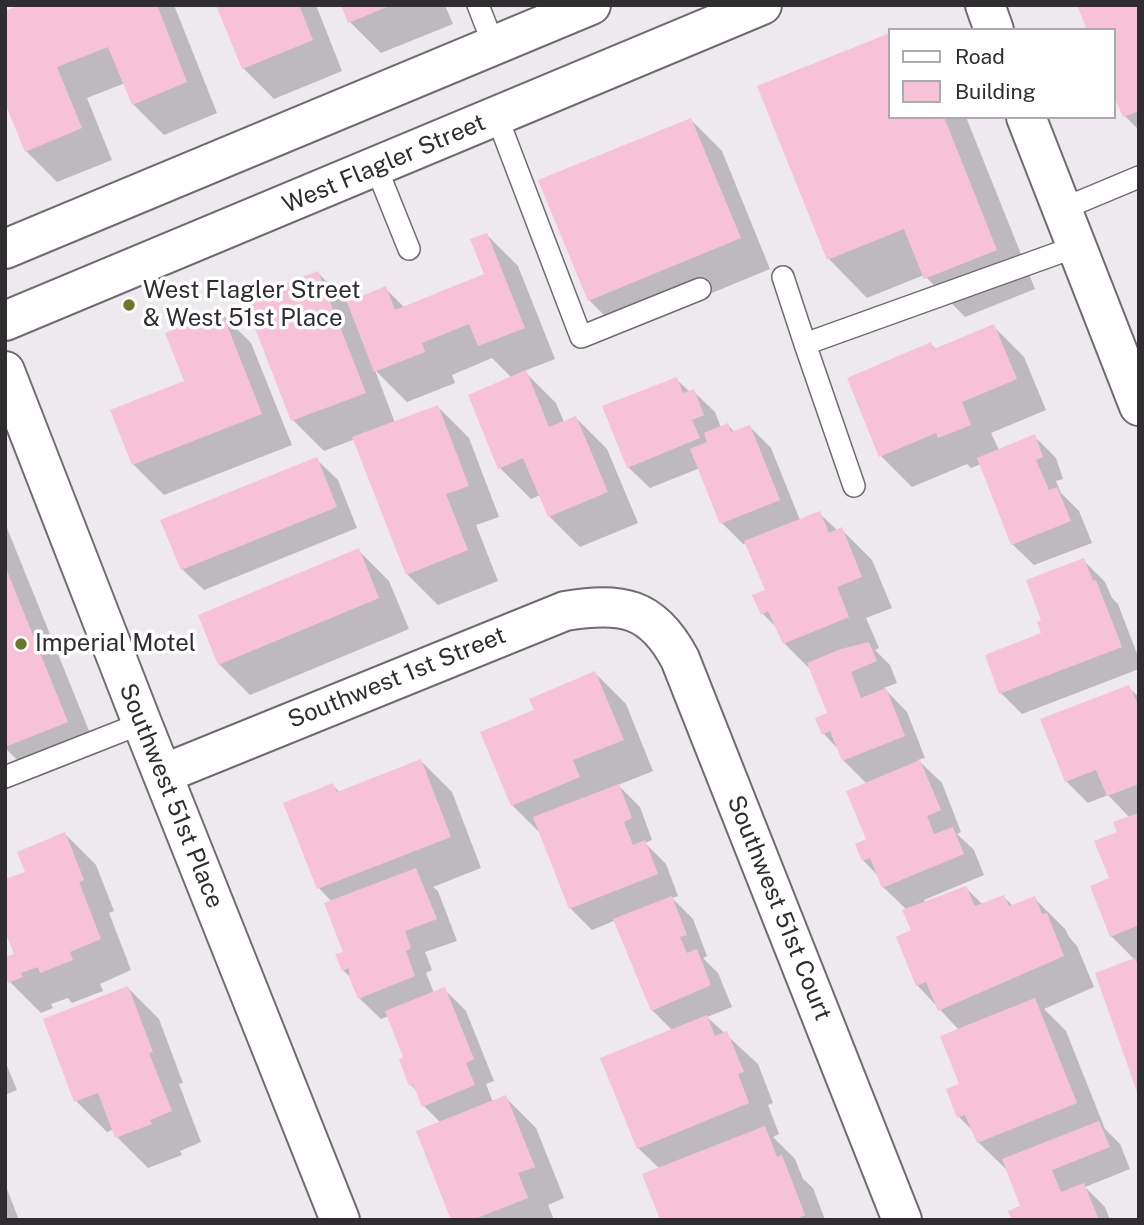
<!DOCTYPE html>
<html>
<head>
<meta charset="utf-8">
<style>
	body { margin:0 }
	#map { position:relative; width:1144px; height:1225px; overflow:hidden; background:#eee8ef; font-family:"Public Sans",sans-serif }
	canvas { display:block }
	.frame { position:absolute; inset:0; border:7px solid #2f2d2f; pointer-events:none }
	.legend { position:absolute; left:888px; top:28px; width:228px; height:91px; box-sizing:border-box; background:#fff; border:2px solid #acabac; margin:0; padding:9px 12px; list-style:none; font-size:21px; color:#2f2d2f }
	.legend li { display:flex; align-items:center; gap:14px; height:35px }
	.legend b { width:35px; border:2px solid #acabac }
</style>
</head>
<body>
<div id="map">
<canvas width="1144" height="1225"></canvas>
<div class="frame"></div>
<ul class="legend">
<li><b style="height:9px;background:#fff"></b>Road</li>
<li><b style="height:19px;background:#f7c2d7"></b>Building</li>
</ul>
</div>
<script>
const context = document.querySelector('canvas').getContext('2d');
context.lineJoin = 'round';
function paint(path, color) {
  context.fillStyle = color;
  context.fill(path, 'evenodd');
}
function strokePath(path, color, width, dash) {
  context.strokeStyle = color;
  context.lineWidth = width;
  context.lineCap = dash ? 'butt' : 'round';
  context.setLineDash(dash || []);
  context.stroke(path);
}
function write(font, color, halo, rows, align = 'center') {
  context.font = font + ' "Public Sans",sans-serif';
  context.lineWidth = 7;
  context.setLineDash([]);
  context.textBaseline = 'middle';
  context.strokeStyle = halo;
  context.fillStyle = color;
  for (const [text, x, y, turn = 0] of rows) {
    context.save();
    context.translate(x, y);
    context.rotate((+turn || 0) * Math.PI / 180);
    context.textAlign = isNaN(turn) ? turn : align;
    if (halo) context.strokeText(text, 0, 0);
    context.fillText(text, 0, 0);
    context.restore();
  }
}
paint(new Path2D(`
	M24 5H174L217 113 164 135 133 104 125 83 87 98 112 160 57 182 26 151Z
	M218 5H316L342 71 274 99 243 68Z
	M343 5H445L453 24 381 53 350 22Z
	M1139 5V130L1125 116 1114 30Z
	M890 35V117H966L1035 289 965 317 924 275 867 298 829 259 760 87Z
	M691 120 722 151 770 269 620 331 589 300Z
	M487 235 518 266 555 359 524 371 556 403 564 422 576 418 607 449 638 523 580 547 549 516 540 495 531 499 500 468 512 378 492 358 452 375 455 383 407 402 375 370 395 423 438 407 469 438 499 517 476 525 498 581 438 605 407 574 355 439 324 451 293 420 246 301 318 273 348 303 385 288 405 308 487 275Z
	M220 312 251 343 292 445 164 495 133 464 186 382Z
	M993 326 1024 357 1046 410 991 433 999 450 1034 436 1056 458 1063 479 1056 481 1061 493 1079 511 1092 543 1034 565 1012 544 981 464 971 468 967 464 912 487 881 456 931 344 937 350Z
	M676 379 690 392 693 391 715 412 721 428 728 425 735 433 750 427 771 448 800 520 819 513 838 531 841 529 872 560 892 608 866 618 879 648 875 650 890 665 897 683 884 688 907 712 925 758 918 760 942 783 961 832 957 834 974 850 984 875 924 900 925 903 966 888 983 905 1004 897 1013 906 1034 898 1065 929 1069 937 1077 946 1094 987 1044 1009 1066 1031 1105 1129 1120 1144 1130 1169 1085 1187 1105 1207 1110 1220H1014L1023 1207 1009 1172 978 1142 975 1133 959 1117 961 1085 959 1030 917 985 913 931 907 910 883 887 879 877 863 860 868 840 867 784 843 760 839 750 824 734 829 714 813 672 784 643 778 629 763 614 767 591 747 543 743 544 722 523 700 468 650 488 628 467Z
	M316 459 338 480 357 528 204 590 182 569Z
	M5 523 98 753 36 778 5 748Z
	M358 550 389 581 409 629 250 695 219 664Z
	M1084 561 1105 582 1112 598 1118 604 1139 659V669L1022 714 1001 693 1044 634Z
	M595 673 626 704 653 771 618 785 640 807 652 840 645 843 666 864 678 896 672 898 693 919 707 956 703 958 718 973 732 1007 707 1017 758 1064 773 1103 768 1105 779 1134 773 1137 795 1159 803 1179 813 1188 825 1220H661L660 1169 638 1148 673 1031 652 1010 616 920 592 930 570 908 541 834 512 805 536 711Z
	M1128 687 1139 697V1092L1135 960 1111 936V879L1120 833 1130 818 1108 795 1088 803 1066 781Z
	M421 761 452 792 481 868 433 887 438 891 457 941 425 952 432 970 426 973 434 993 444 989 466 1011 494 1081 486 1084 493 1102 505 1097 536 1128 564 1198 548 1205 554 1220H453L441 1123 424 1106 418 1092 411 1085 406 1058 389 1016 381 1019 359 998 351 978 343 970 345 953 332 902 319 888 286 804 333 785 340 793Z
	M65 834 96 865 114 911 109 913 131 970 100 984 103 991 72 1003 68 998 51 1004 53 1008 41 1013 10 982 5 971 16 955 27 873Z
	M128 988 159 1019 183 1083 179 1084 201 1142 180 1151 182 1155 148 1168 117 1137 114 1129 107 1132 76 1101Z
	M5 1061 17 1090 5 1095Z
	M5 1184 19 1220H5Z`), '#0003');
paint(new Path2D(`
	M20 5H157L187 82 132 105 108 47 57 67 82 128 25 152 5 103V11Z
	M216 5H299L313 40 242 69Z
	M341 5H392L348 23Z
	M1077 5H1139V111L1123 117 1114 96V30H1087Z
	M890 33V117H944L997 250 924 279 904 229 827 260 757 86Z
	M691 118 741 238 588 301 538 180Z
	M487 233 525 328 478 346 469 324 422 343 425 352 374 372 347 302 386 286 395 310 484 274 470 239Z
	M318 271 366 393 291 421 244 300Z
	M221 310 262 414 132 465 110 410 184 381 165 333Z
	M994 324 1017 379 962 402 971 425 938 438 936 433 879 457 847 378 931 342 934 349Z
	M526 370 549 427 576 416 608 492 548 517 523 458 498 469 468 395Z
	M677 377 683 393 694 389 704 415 692 420 700 438 627 468 602 406Z
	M438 405 469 486 446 494 468 550 406 575 352 437Z
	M728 423 731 432 750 425 780 500 720 524 690 449 707 442 704 433Z
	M1035 434 1043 457 1036 460 1049 490 1057 487 1071 521 1011 545 977 458Z
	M317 457 337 507 181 570 160 520Z
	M820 511 829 533 842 527 862 577 837 587 849 617 783 644 768 611 761 615 752 595 765 590 744 541Z
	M359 548 379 598 218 665 198 615Z
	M1084 558 1093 581 1096 580 1122 647 999 694 985 655 1041 633 1037 622 1041 620 1026 580Z
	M5 566 68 722 5 747Z
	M869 642 877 661 851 672 861 698 886 688 905 736 842 761 830 731 822 735 815 718 827 713 807 663 841 649Z
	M595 671 624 740 573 760 580 777 511 806 480 732 534 710 529 699Z
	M1129 685 1139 707V784L1107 796 1096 770 1065 782 1040 719Z
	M421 759 451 837 317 889 283 803 333 783 337 792Z
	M920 760 941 810 927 816 934 834 953 827 964 854 882 888 870 858 862 861 855 844 866 839 846 791Z
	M619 784 632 818 624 822 633 845 645 840 658 874 569 909 533 817Z
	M1139 813V925L1110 937 1090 886 1109 878 1094 841 1117 832 1113 822Z
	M65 832 84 880 79 882 101 939 70 952 73 960 40 973 38 967 21 973 23 977 8 983 5 976V957L14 954 5 932V879L25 872 17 852Z
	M416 868 437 919 405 931 411 948 406 951 415 976 358 999 349 977V968L342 971 335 954 343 952 324 903Z
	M966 886 975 906 1004 895 1009 906 1035 896 1042 914 1047 913 1064 956 938 1011 926 982 916 986 896 937 911 930 902 910Z
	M672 896 687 935 680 937 687 953 697 949 711 985 651 1011 613 919Z
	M1135 958 1139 968V1092H1137L1095 973Z
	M128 986 153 1052 149 1053 172 1111 150 1120 152 1124 115 1138 98 1093 74 1102 43 1019Z
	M445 987 474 1059 466 1063 475 1085 422 1107 413 1084 409 1086 399 1059 403 1057 385 1011Z
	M1035 998 1077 1103 977 1143 965 1115 957 1118 946 1089 959 1084 940 1036Z
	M707 1015 715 1036 727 1031 744 1072 738 1074 749 1103 637 1149 600 1058Z
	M506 1095 535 1167 518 1173 528 1198 472 1220H451L416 1131Z
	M1099 1121 1110 1147 1052 1170 1061 1192 1084 1183 1099 1220H1012L1008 1211 1020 1206 1002 1159Z
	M765 1126 777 1157 782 1155 805 1215 794 1220H660L642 1174Z`), '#f7c2d7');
const lane = new Path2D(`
	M478 5 494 46
	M497 117 581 337 700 289
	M376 167 409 249
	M1060 210 1139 177
	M783 277 805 344
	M854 486 805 344 1075 247
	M5 777 142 723`);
const street = new Path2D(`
	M985 5 994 30
	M1026 117 1139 406
	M5 371 142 723 340 1220
	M163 774 565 611C621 602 652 606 680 659L902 1220`);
const secondary = new Path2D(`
	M5 249 591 5
	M5 321 762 5`);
strokePath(lane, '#706b71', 24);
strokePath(street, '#706b71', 42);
strokePath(secondary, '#706b71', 42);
strokePath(lane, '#fff', 21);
strokePath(street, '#fff', 38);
strokePath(secondary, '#fff', 38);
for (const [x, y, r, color] of [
	[129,305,7,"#687a29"],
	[21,644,7,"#687a29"]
]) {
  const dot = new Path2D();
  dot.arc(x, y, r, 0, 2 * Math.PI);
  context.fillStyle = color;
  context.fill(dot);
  strokePath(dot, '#fff', 2.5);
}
write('24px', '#2f2d2f', '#fff', [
	["West Flagler Street",384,164,-23],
	["Southwest 1st Street",397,678,-22],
	["Southwest 51st Place",171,796,68],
	["Southwest 51st Court",779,908,68]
]);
write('24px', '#2f2d2f', '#fff', [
	["West Flagler Street",143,291],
	["& West 51st Place",143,319],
	["Imperial Motel",35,644]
], 'left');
</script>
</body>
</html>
